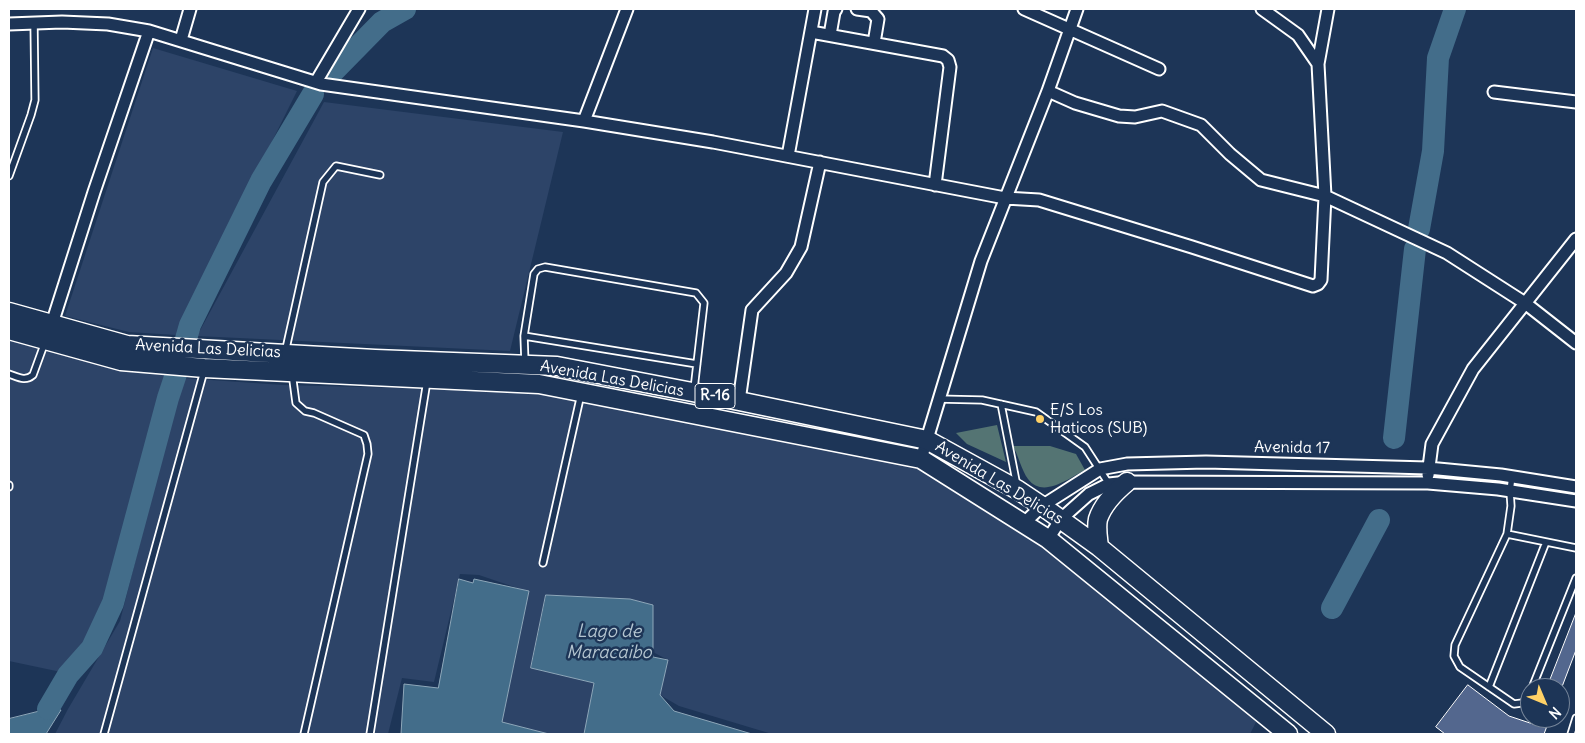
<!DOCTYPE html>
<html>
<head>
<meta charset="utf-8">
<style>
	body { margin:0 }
	#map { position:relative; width:1585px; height:743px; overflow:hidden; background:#1d3557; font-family:Delius,sans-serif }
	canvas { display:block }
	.frame { position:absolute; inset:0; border:10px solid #fff; pointer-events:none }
	.north { position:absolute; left:1520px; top:678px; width:50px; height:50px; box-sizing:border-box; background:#1d3557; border:1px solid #77869a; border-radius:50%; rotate:135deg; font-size:14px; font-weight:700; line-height:20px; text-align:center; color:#fff }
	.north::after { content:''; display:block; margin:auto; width:18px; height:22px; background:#ffd166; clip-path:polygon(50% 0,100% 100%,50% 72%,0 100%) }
</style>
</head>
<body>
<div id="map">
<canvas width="1585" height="743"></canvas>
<div class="frame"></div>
<div class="north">N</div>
</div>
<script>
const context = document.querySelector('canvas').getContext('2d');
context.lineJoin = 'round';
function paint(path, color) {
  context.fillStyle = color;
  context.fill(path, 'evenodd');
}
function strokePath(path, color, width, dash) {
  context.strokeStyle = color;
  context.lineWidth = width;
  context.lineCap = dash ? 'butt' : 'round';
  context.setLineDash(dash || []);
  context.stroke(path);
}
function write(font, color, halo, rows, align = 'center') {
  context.font = font + ' Delius,sans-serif';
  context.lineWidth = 5;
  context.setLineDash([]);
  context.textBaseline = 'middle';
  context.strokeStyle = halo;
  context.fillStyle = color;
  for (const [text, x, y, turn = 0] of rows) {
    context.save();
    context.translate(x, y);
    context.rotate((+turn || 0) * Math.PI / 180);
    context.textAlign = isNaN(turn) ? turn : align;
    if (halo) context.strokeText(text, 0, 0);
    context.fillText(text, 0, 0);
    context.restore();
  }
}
paint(new Path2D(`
	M153 48 297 91 176 335 129 332 65 316Z
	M324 102 563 132 510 351 197 336Z
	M9 338 168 372 105 602 86 643 61 672 9 661Z
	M182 378 283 385 519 391 537 390 912 465 1034 541 1256 722 1250 734H772L679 706 660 695 668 660 653 652V605L630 599 546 595 531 668 594 683 584 734H549L502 722 529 592 479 575 460 574 434 682 402 678 388 734H55L68 709 120 621Z`), '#2d4468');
paint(new Path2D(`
	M997 425 1006 462 967 444 956 433Z
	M1013 446H1050L1076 454 1085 470C1069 478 1043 499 1028 479 1022 471 1018 455 1013 446Z`), '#547473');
const water = new Path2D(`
	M459 579 473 583 474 579 529 591 502 722 549 734H401L404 684 438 688Z
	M546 595 630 599 653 605V657L668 660 660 695 674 711 752 734H584L594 683 531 668Z
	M48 709 61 710 46 734H9V719Z`);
paint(water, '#436d8a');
strokePath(water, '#8ea7b9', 1);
strokePath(new Path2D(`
	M325 80 382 22 405 9
	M1419 229 1433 151 1438 58 1455 9
	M186 339 190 325 261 181 313 94
	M1394 438 1415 249
	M1332 608 1379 520
	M48 709 68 675 92 648 113 603 168 398 176 374`), '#436d8a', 22);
const building = new Path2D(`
	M1576 613V650L1560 692V688H1547Z
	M1468 685 1509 716 1533 724 1535 718H1550L1544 734H1445L1436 727Z`);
paint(building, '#53678e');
strokePath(building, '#fff', 1);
const lane = new Path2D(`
	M9 176 31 115 35 100 34 23
	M524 336 697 364
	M285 353 323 182 336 166 380 175
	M525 363 524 336 534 274 538 269 545 267 696 293 704 303 694 389
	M292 373 296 403 305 411 314 413 364 435 367 444 368 454 304 734
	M9 374C18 377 25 382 33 375L45 342
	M938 399 982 400 1036 412 1085 447 1109 484
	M1001 404 1017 486
	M1512 476 1510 491 1511 506 1507 534 1576 548
	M9 485V487
	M1507 534 1455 645 1454 656 1460 667 1514 704 1522 703 1528 698 1530 693
	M543 563 581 394
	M1489 687 1546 542
	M1532 688 1576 578
	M104 734 204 371
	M370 734 427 381
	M1571 734 1576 718`);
const street = new Path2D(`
	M857 9 871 11 878 19 874 43
	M1024 9 1159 69
	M1262 9 1298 35 1318 64
	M9 24 62 22 108 24 149 31 321 84 584 121 713 142 1005 198 1039 200 1192 247 1313 286 1318 284 1321 280 1325 196 1318 64 1328 9
	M811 32 943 56 948 60 950 67 935 185
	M830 35 834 12 836 9
	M181 40 190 9
	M316 82 359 9
	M1048 91 1075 103 1119 116 1135 117 1162 111 1201 125 1230 154 1261 180 1325 196 1447 253 1525 303 1576 343
	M1494 92 1576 102
	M584 121 627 9
	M788 156 815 9
	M50 330 94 192 149 31
	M739 401 752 310 786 273 801 247 820 162
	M921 459 981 261 1048 91 1077 9
	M1428 475 1432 444 1473 369 1576 239
	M1023 524 1042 506 1100 469 1127 464 1206 462 1428 468 1501 475 1576 487
	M1048 539 1061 519 1089 494 1109 484 1127 482 1428 483 1498 489 1576 501`);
const primary = new Path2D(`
	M9 312 127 345 375 359 557 366 739 401 927 440 1018 490 1042 506 1099 547 1326 734
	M9 330 121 361 204 368 539 384 921 459 1048 539 1288 734
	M1099 547C1098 538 1096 528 1098 519 1103 504 1115 492 1127 482`);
strokePath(lane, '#fff', 9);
strokePath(street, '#fff', 15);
strokePath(primary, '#fff', 21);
strokePath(lane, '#1d3557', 5.5);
strokePath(street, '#1d3557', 11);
strokePath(primary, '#1d3557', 18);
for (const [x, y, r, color] of [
	[1040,419,5,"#ffd166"]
]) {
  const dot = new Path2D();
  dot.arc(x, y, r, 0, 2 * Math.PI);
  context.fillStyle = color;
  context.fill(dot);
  strokePath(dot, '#1d3557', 2);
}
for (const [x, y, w] of [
	[715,396,40]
]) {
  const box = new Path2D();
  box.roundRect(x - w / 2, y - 12.5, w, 25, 4);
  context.fillStyle = '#1d3557';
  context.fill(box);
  strokePath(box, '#fff', 1);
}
write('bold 15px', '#fff', null, [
	["R-16",715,396]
]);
write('16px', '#fff', '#1d3557', [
	["Avenida Las Delicias",208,349,3],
	["Avenida Las Delicias",612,379,10],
	["Avenida 17",1292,448,1],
	["Avenida Las Delicias",999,483,31]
]);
write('16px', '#fff', '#1d3557', [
	["E/S Los",1050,410],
	["Haticos (SUB)",1050,428]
], 'left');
write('italic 18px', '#b4c5d0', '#1d3557', [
	["Lago de",609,632],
	["Maracaibo",609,653]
]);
</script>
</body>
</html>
